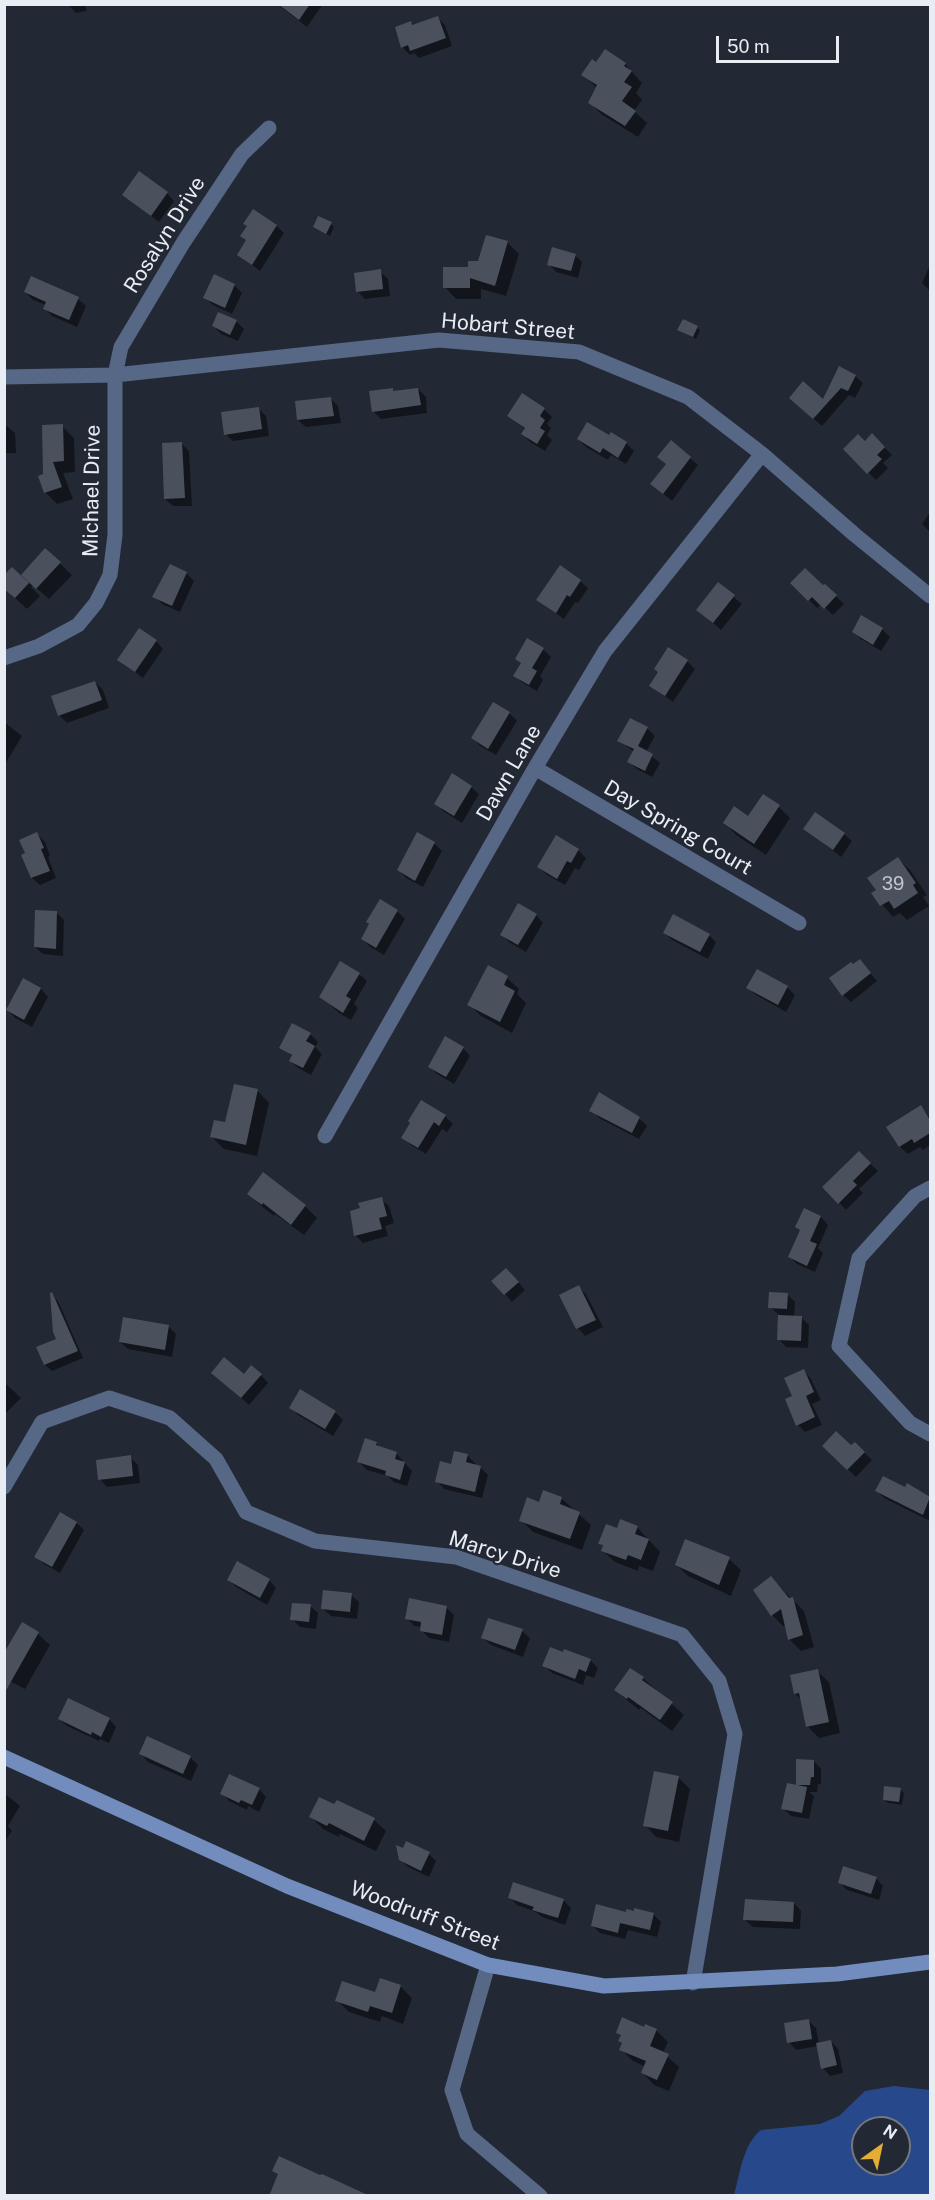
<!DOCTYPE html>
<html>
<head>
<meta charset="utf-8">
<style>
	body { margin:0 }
	#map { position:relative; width:935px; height:2200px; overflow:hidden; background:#232934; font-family:"Public Sans",sans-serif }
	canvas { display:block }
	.frame { position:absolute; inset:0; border:6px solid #e8ecf3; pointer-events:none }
	.north { position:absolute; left:851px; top:2116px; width:60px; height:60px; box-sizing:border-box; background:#232934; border:2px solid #727780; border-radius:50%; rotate:33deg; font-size:16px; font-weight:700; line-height:24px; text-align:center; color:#e8ecf3 }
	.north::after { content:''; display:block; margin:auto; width:21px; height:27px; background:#e5ad35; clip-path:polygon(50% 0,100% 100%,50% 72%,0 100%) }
	.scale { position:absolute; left:716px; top:36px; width:123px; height:27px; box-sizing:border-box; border:3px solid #e8ecf3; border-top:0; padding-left:8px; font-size:18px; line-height:21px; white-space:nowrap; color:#e8ecf3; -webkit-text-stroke:4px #232934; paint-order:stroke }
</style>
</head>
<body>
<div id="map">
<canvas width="935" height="2200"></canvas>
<div class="frame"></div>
<div class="north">N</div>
<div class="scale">50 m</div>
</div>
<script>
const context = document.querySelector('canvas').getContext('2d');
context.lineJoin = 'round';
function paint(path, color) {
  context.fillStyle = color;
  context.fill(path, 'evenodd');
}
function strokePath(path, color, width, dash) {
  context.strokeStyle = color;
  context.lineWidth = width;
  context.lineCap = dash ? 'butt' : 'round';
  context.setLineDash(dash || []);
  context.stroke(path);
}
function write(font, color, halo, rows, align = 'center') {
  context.font = font + ' "Public Sans",sans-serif';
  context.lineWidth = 4.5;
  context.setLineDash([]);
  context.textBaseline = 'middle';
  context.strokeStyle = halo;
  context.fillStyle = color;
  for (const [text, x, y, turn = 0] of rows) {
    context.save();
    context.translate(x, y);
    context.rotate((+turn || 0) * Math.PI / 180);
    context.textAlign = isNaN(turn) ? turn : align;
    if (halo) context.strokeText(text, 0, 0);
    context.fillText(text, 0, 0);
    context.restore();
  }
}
paint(new Path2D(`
	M894 2086 930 2090V2195H734C740 2174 743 2144 761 2130L820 2124 839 2116 865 2091ZM863 2128H899V2164H863Z`), '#27498c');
paint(new Path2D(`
	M67 4H85L87 11 76 13Z
	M277 4H323L307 27Z
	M437 17 445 25 452 46 419 58 414 53 410 55 402 47 411 23 414 26Z
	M596 64H625L642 83 636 93 642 100 634 111 647 123 638 137 601 114 590 102 597 88 583 74Z
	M167 193 174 201 159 222 124 195Z
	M253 211 277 226 284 233 260 271 239 255 247 242 242 236 248 227Z
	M331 224 334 227 330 236 315 227Z
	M507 242 519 254 506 296 481 289V299H456L445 287Z
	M575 255 582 262 578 278 556 272 549 264Z
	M930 265V291L922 283Z
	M380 271 388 279 390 296 365 299 357 291Z
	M32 278 78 299 86 306 77 327 52 316 44 308 46 305 33 300 25 292Z
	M234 285 242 293 232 314 213 305 205 298Z
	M236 321 244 329 238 341 221 334 213 326Z
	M697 327 700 330 696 339 679 330Z
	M855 376 863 383 855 398 849 395 822 426 798 405 823 401Z
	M418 389 426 397 427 413 381 419 373 411 392 390 395 392Z
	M331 399 338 406 341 423 306 427 298 420Z
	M258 408 266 416 269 436 233 441 225 434Z
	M544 409 552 417 547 424 551 428 547 435 552 440 545 451 530 442 523 434 526 430 509 416Z
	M4 426H7L15 433 16 453H4Z
	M62 426 74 438 75 472 63 473 73 499 57 504 46 493 40 477 44 475Z
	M872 435 892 455 883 463 888 468 876 480 845 449 865 443Z
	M610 437 626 443 634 451 626 464 611 455 608 460 586 447 578 439Z
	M182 444 189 451 192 506H173L165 499Z
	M690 458 698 465 672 501 660 491Z
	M930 512V532L922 524Z
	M46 550 72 575 49 599 33 585 31 587 40 596 27 609 4 588V571L8 574 12 569 28 584Z
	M186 573 194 581 180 612 162 604 154 596Z
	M580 581 588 588 578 603 575 602 564 619 538 600Z
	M792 583 823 588 825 586 844 604 833 615 821 604 817 608Z
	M718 584 742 604 721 630 706 617Z
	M882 629 890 637 881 651 861 639 854 632Z
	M156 641 163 649 143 678 119 660Z
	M543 649 551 657 540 676 543 680 537 691 523 683 515 676 522 664 517 659Z
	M687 661 695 669 673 702 651 686Z
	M95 682 103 690 109 708 67 723 59 715Z
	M494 704 509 713 517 721 496 755 480 746 473 738Z
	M4 722 22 736 4 766Z
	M647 728 655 736 646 752 660 763 652 777 637 769 629 762 634 752 619 740Z
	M471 787 479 794 462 823 443 811 436 803Z
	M779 807 790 818 766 855 736 835 725 823 749 818Z
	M805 829 844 834 852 841 841 857Z
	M37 834 45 842 50 856 48 857 56 878 40 885 32 878 27 854Z
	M557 837 578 850 586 858 579 870 575 868 565 885 547 875 539 867Z
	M434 843 442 851 423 887 406 878 399 870Z
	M898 859 910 870 927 895 923 897 929 906 907 920 900 913 893 917 873 893 878 890Z
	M380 901 397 911 405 919 384 955 370 947 363 939Z
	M57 913 64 920 63 956 43 954 35 947Z
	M536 915 543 923 526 952 509 942 502 935Z
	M665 933 709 935 716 942 708 959 672 940Z
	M860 961 877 981 851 1002 843 995 853 966Z
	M488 967 507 978 519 989 517 994 526 1003 512 1033 481 1016 469 1004Z
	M359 974 367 981 354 1004 358 1008 351 1020 339 1013 321 996Z
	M24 980 41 989 48 997 32 1027 15 1018 8 1010Z
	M787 987 795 995 786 1012 756 995 748 988Z
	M310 1034 318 1042 315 1047 322 1054 311 1075 298 1068 291 1061 293 1057 281 1047Z
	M463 1048 470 1056 454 1084 437 1074 429 1066Z
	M235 1086 258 1091 269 1103 257 1156 224 1149 212 1137 227 1124Z
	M422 1102 445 1116 453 1124 447 1132 442 1129 426 1154 411 1145 403 1137Z
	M921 1107 930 1118V1145L923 1150 920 1147 908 1154 900 1147 888 1127Z
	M591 1110 639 1118 647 1126 639 1139 599 1118Z
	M859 1153 878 1171 859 1189 863 1193 846 1210 824 1187Z
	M264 1174 305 1206 317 1218 304 1235 275 1214 274 1216 260 1205 249 1194Z
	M381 1199 389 1206 394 1223 385 1226 388 1236 363 1243 356 1236Z
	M804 1210 821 1217 828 1225 818 1248 823 1253 815 1272 797 1264 790 1257 801 1231 797 1227Z
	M514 1277 525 1290 512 1302 505 1294Z
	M578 1287 586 1294 603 1327 585 1336 578 1328 561 1296Z
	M51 1294 58 1301 83 1358 52 1371 45 1365 38 1348 58 1339Z
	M787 1294 795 1302 794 1317H801L809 1325 808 1348 786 1347 779 1339V1315L770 1307Z
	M169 1327 176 1334 172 1357 128 1349 120 1342Z
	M804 1371 811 1379 821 1400 812 1404 822 1425 805 1432 798 1425 794 1397Z
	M261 1375 268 1383 249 1405 221 1380Z
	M4 1382 21 1398 4 1415Z
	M291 1407 335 1412 343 1420 333 1436 298 1415Z
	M376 1443 382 1449 396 1453 412 1471 407 1486 394 1482 388 1476 367 1470 359 1462Z
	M855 1444 872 1460 856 1477 824 1446 851 1448Z
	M467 1455 475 1463 474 1466 480 1467 488 1475 482 1498 444 1489 437 1481 452 1465Z
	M130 1457 138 1465 140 1483 107 1487 100 1479Z
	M908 1485 930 1499V1521L884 1498 877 1491 906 1489Z
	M561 1498 591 1525 582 1550 533 1532 521 1520 540 1503Z
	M77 1523 84 1530 60 1573 44 1564 36 1556Z
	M637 1527 660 1552 653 1571 639 1566 638 1571 615 1562 603 1551 604 1547 600 1543 618 1530Z
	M686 1541 729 1559 741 1570 731 1596 688 1576 677 1565Z
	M771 1578 804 1611 814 1647 801 1651 789 1639 786 1625 784 1627 772 1615Z
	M229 1580H269L276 1588 267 1605 236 1587Z
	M351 1595 359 1602 357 1619 331 1616 323 1609Z
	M310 1606 318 1613 316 1629 300 1627 292 1619Z
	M446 1607 454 1615 449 1642 429 1638 421 1630 422 1627 414 1626 407 1618Z
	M522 1631 530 1638 523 1657 491 1645 483 1638Z
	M38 1634 50 1645 25 1689 4 1678Z
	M564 1654 590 1660 598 1668 594 1678 586 1675 583 1685 552 1673 544 1666Z
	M817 1671 829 1682 840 1733 819 1738 807 1726 802 1700 795 1694Z
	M643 1678 684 1715 672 1731 641 1708 639 1710 628 1701 616 1690Z
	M59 1719H109L116 1727 109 1743 100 1739 99 1741 67 1726Z
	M141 1754 190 1757 198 1765 191 1781 148 1762Z
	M814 1761 821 1769V1784H818L817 1792H809L814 1796 809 1819 791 1816 783 1808 801 1787 797 1784Z
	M679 1778 690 1789 679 1842 656 1837 645 1825Z
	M259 1789 266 1797 259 1812 248 1806 247 1810 229 1801 222 1793Z
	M900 1789 904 1793 902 1805 888 1803 884 1800Z
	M4 1793 20 1806 8 1826 12 1831 4 1843Z
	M337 1802 374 1820 386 1831 376 1851 340 1834 339 1837 323 1829 311 1817 335 1806Z
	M429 1854 436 1861 429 1877 408 1867 400 1859Z
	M876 1878 883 1886 879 1900 847 1890 840 1883Z
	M509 1897 563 1900 571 1908 565 1925 542 1917 536 1912 517 1905Z
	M794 1903 801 1911 800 1929 753 1927 745 1920Z
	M653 1914 661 1922 657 1937 628 1930 625 1939 600 1933 592 1925Z
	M400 1986 412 1998 403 2024 382 2016 380 2022 349 2012 337 2000 376 1994Z
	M808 2020 816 2028 819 2044 831 2041 838 2049 843 2073 830 2076 823 2068 818 2046 796 2050 789 2042Z
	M645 2029 656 2030 668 2042 663 2053 679 2067 669 2091 654 2085 643 2073 646 2067 633 2061 621 2049 623 2044 622 2036 618 2032Z`), '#0007');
paint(new Path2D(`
	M278 4H310L299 20Z
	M438 16 446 38 410 51 408 45 401 48 395 27 411 21 412 25Z
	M605 49 626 63 624 66 632 71 624 82 632 87 622 101 636 111 625 126 588 103 597 85 581 75 592 59 596 62Z
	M139 171 168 192 151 216 122 195Z
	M253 209 277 225 252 265 237 255 246 240 240 236 247 226 243 224Z
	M318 216 332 222 326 234 313 227Z
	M486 235 508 241 495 286 470 278V288H443V267H468V261H478Z
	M552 247 576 254 571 271 547 265Z
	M381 269 383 289 356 292 354 273Z
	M214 274 235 284 225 308 203 298Z
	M31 276 79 297 69 320 43 309 46 302 24 292Z
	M218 312 237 320 230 335 212 326Z
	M683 319 698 326 693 337 677 330Z
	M839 366 856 375 848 391 841 388 813 419 789 398 803 381 823 399Z
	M393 388V391L418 388 421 405 372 412 369 391Z
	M522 393 545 408 540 416 545 420 540 428 545 431 537 444 521 434 525 428 507 416Z
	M331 397 334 416 297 420 295 401Z
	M259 407 262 429 224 435 221 412Z
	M587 422 609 435 611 432 627 442 618 458 603 448 600 453 577 439Z
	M63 424 64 461 53 462 62 487 44 493 38 476 43 474 42 425Z
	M872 433 885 447 877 455 882 459 867 474 843 449 858 434 865 441Z
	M671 440 691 457 663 494 650 484 666 464 657 457Z
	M182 442 185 498 164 499 162 443Z
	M45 548 61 562 36 589 21 575Z
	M170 564 187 572 172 606 152 597Z
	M560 565 581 580 570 597 567 595 556 613 536 600Z
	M12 567 29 583 15 598 4 589V575Z
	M805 568 823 585 825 584 837 595 824 609 812 597 808 601 790 583Z
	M718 582 735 595 713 623 696 610Z
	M861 615 883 628 873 645 852 632Z
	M139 628 157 640 135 672 117 660Z
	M527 638 544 648 532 668 537 671 529 685 513 676 521 663 515 659Z
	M668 647 688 660 665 696 649 686 658 672 654 669Z
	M95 681 102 700 58 716 51 696Z
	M493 702 510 712 488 749 471 738Z
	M630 718 648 727 638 746 653 754 645 771 627 762 634 749 617 741Z
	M452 773 472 786 454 816 434 804Z
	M763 794 780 805 754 844 723 823 734 806 748 816Z
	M815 812 845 833 833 850 803 829Z
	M37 832 44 848 41 849 50 871 31 878 21 855 25 853 19 840Z
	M417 832 435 842 415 881 397 870Z
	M556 835 579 849 571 863 567 861 557 879 537 867Z
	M898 857 916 883 913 885 918 893 894 909 889 901 880 906 871 893 876 890 867 878Z
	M380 899 398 910 376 948 361 939 369 924 366 922Z
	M518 903 537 914 518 945 500 935Z
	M35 910 57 911 56 949 34 947Z
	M673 914 710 934 700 952 663 933Z
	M860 959 871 973 842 996 829 978 851 962 853 964Z
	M340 961 360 973 346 996 351 999 343 1013 319 997Z
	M488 965 508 976 504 985 515 991 500 1022 467 1005Z
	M757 969 788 986 778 1005 746 988Z
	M23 978 41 988 24 1020 6 1010Z
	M292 1023 311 1033 306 1041 315 1046 303 1068 289 1061 292 1055 279 1048Z
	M445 1036 464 1047 446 1077 428 1067Z
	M234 1084 258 1089 246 1145 210 1137 214 1120 225 1122Z
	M599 1092 640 1117 632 1133 589 1111Z
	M421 1100 446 1115 439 1126 434 1122 418 1148 401 1138 410 1123 408 1121Z
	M921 1105 930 1120V1133L914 1143 912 1139 899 1147 886 1127Z
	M859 1151 871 1163 853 1181 857 1185 838 1204 822 1187Z
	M263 1172 306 1205 291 1225 263 1203 262 1205 247 1194Z
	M382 1197 387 1216 379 1218 382 1229 354 1236 350 1211 360 1208 358 1203Z
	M804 1208 821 1216 810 1241 817 1244 807 1266 788 1257 800 1230 795 1227Z
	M506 1268 519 1282 504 1295 491 1281Z
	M579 1285 596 1320 576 1329 559 1295Z
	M52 1292 78 1351 44 1365 36 1347 56 1339 53 1332 50 1293Z
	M769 1292 788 1293 787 1309 768 1308Z
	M778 1315 802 1316 801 1341 777 1340Z
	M123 1317 169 1325 165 1350 119 1342Z
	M224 1357 244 1374 251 1365 262 1374 241 1398 211 1373Z
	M804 1369 814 1392 806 1396 815 1417 796 1426 785 1399 792 1396 784 1378Z
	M300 1389 336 1411 325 1429 289 1408Z
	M836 1431 851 1445 855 1442 865 1452 847 1470 822 1446Z
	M365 1438 377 1442 376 1445 397 1452 395 1459 405 1462 400 1480 385 1475 386 1471 357 1462Z
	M454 1451 468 1454 466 1462 481 1466 475 1492 435 1482 440 1461 451 1464Z
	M131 1455 133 1476 98 1480 96 1460Z
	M883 1476 905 1487 907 1483 930 1497 923 1515 875 1491Z
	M543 1490 562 1497 560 1504 580 1512 570 1539 519 1521 527 1497 539 1502Z
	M60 1512 77 1522 52 1567 34 1557Z
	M620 1519 638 1526 635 1534 649 1539 641 1560 628 1555 626 1560 601 1551 603 1545 598 1544 606 1524 617 1528Z
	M685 1539 730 1557 719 1585 675 1565Z
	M237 1561 270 1579 260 1598 227 1580Z
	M771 1576 789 1598 793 1597 803 1635 788 1640 781 1609 771 1616 753 1590Z
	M323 1590 352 1593 350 1612 321 1609Z
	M409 1598 447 1606 442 1635 420 1631 421 1622 405 1619Z
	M292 1603 311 1604 309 1622 290 1620Z
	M488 1618 523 1629 515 1650 481 1638Z
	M22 1622 39 1632 4 1694V1653Z
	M550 1647 563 1652 564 1649 591 1659 586 1672 579 1669 575 1679 542 1666Z
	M630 1668 644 1677 642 1680 673 1702 660 1720 628 1697 627 1699 614 1690Z
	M818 1669 829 1722 806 1727 799 1693 794 1694 790 1675Z
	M68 1698 110 1718 101 1737 92 1732 91 1735 58 1719Z
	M147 1736 191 1756 183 1774 139 1754Z
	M796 1759 814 1760V1777H811L810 1785H796Z
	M654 1771 679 1776 668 1831 643 1826Z
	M229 1774 260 1788 252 1805 241 1800 239 1803 220 1794Z
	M787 1783 807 1787 802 1813 781 1809Z
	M884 1786 901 1788 899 1802 883 1800Z
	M319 1797 334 1804 337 1800 375 1818 364 1841 329 1823 327 1826 309 1817Z
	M406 1841 430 1852 421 1871 399 1860 396 1845 403 1848Z
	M843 1866 877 1877 871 1894 838 1883Z
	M513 1882 564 1899 558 1918 532 1910 534 1907 508 1898Z
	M745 1899 794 1902 793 1922 743 1920Z
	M596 1904 626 1912V1909L634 1911V1908L654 1913 650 1930 620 1923 618 1933 591 1926Z
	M380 1978 401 1985 392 2013 370 2006 368 2012 335 2001 342 1981 375 1992Z
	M622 2017 644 2027 645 2024 657 2029 650 2046 669 2054 657 2080 641 2073 646 2061 619 2050 622 2043 618 2041 621 2035 616 2033Z
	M809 2019 812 2039 787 2043 784 2023Z
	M831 2040 837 2065 821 2069 816 2043Z
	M279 2156 320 2175 322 2174 370 2196H269L278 2174 272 2171Z`), '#4a515d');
strokePath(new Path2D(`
	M4 377 115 375 439 340 579 352 688 397 762 454 855 535 930 596
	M4 658 39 646 78 625 96 603 110 575 115 535V375L121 347 183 243 242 154 269 128
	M535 768 799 923
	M325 1136 535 768 605 651 762 454
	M930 1188 915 1196 859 1258 839 1346 910 1423 930 1434
	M4 1487 42 1422 109 1398 170 1418 216 1459 246 1512 315 1541 456 1557 682 1635 719 1681 735 1734 693 1983
	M488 1965 452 2090 467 2134 540 2196`), '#576887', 15);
strokePath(new Path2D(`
	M4 1757 287 1886 488 1965 604 1986 837 1974 930 1962`), '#718cbd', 15);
write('18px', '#c0c5ce', null, [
	["39",893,884]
]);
write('21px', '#e8ecf3', '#232934', [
	["Rosalyn Drive",165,235,-58],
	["Hobart Street",508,327,5],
	["Michael Drive",92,491,-89],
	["Dawn Lane",509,773,-60],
	["Day Spring Court",678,828,30],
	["Marcy Drive",505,1555,17],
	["Woodruff Street",425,1916,21]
]);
</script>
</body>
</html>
